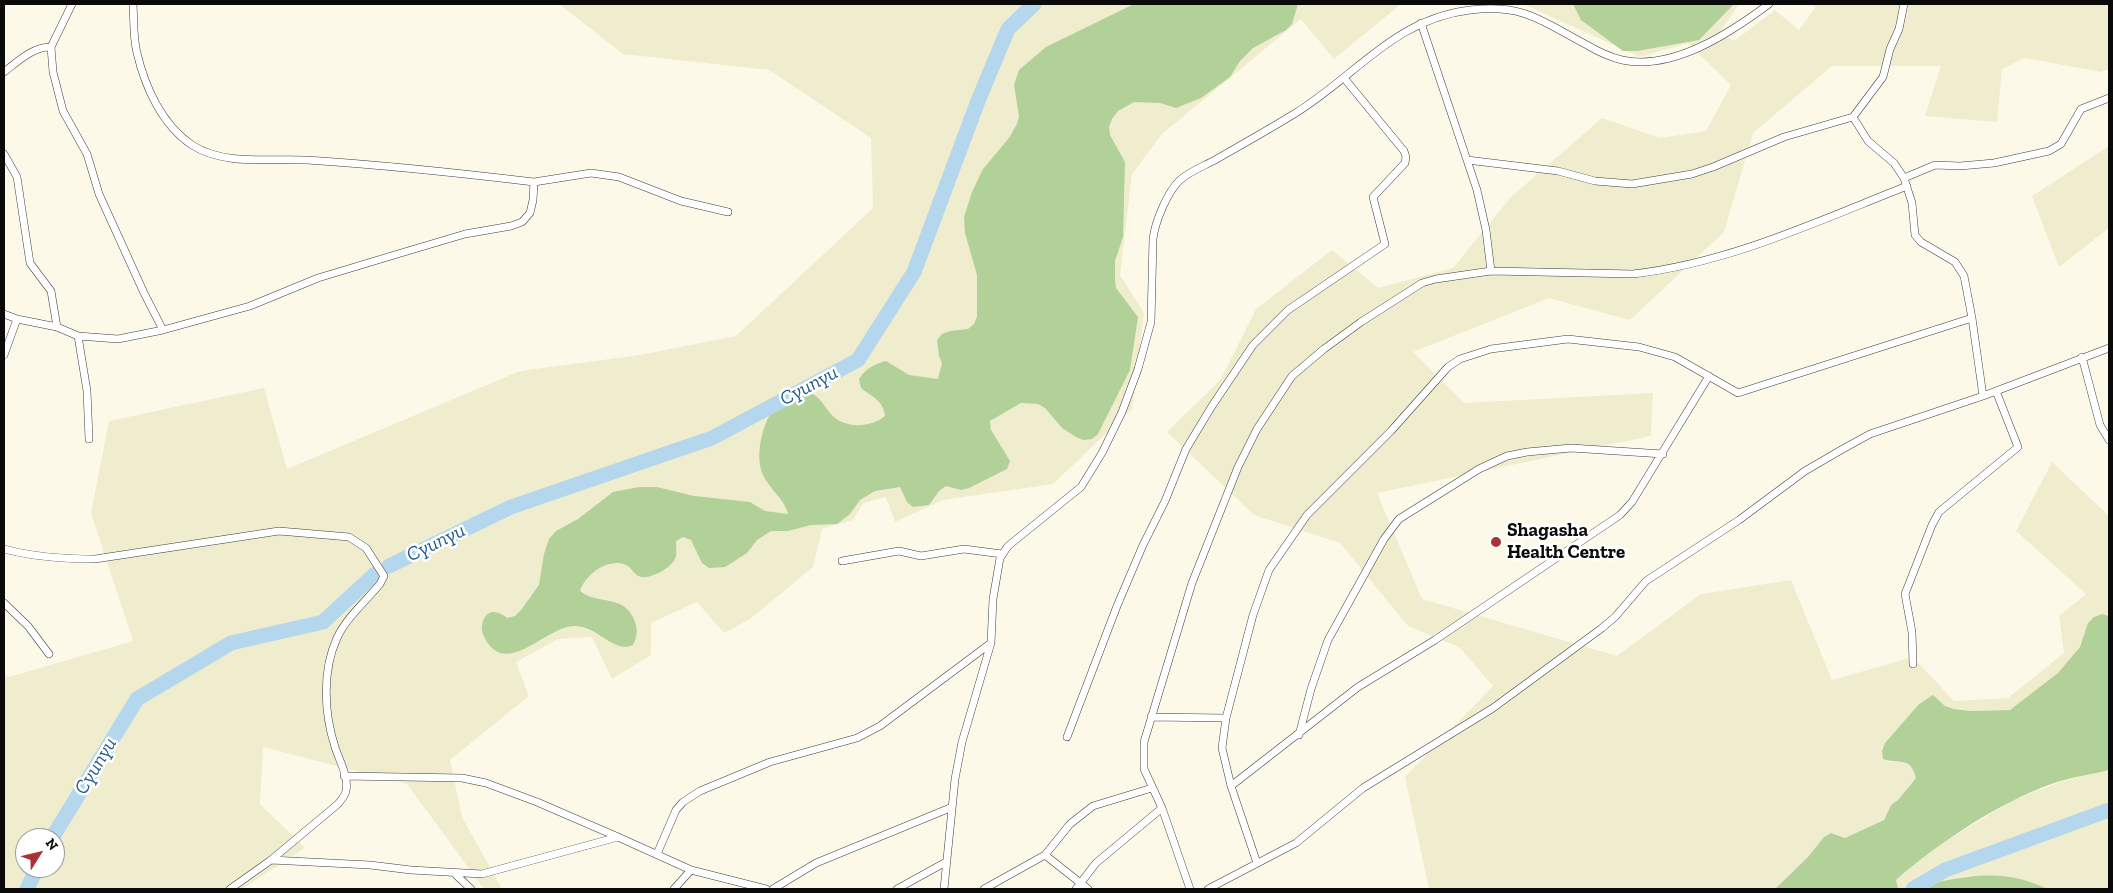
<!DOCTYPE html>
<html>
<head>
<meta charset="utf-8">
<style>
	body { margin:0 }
	#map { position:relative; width:2113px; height:893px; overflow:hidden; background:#fdf9e9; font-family:"Zilla Slab",serif }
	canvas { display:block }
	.frame { position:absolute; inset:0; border:5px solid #0a0a0a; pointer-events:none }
	.north { position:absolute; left:15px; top:828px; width:50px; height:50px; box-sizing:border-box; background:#fff; border:1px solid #9d9d9d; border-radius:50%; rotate:54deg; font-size:14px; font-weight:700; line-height:20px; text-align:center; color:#0a0a0a }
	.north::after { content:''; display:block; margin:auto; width:18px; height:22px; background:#a93336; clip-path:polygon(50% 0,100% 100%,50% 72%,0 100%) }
</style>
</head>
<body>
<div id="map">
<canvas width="2113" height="893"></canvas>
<div class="frame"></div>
<div class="north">N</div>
</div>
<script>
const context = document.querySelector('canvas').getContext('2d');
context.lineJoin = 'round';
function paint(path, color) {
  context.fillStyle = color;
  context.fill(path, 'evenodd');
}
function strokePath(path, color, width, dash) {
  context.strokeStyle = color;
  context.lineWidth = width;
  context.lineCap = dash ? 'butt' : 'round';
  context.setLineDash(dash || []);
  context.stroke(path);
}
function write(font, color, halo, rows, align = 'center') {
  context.font = font + ' "Zilla Slab",serif';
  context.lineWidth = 5;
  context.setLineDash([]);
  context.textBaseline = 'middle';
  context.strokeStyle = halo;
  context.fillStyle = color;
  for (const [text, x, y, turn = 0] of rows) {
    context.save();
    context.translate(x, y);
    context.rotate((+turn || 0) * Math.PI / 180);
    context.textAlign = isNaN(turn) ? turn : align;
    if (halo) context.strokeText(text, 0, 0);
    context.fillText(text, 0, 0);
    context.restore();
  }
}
paint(new Path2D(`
	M559 4H1401L1334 59 1301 19 1162 134 1132 174 1120 275 1144 313 1132 409 1053 484 943 500 895 522 886 497 863 503 853 520 822 529 813 567 750 619 724 633 697 602 651 623V655L612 679 592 637 558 639 516 662 529 696 450 760 462 817 502 889H484L407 784 263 747 260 804 305 848 242 889H4V676L9 677 133 641 91 513 109 421 264 388 287 469 520 371 640 355 736 336 873 208 871 138 769 70 623 54ZM25 838H55V868H25Z
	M1523 4H1739L1720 32 1734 41 1775 10 1799 30 1815 8 1814 4H2109V69L2101 72 2025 58 2002 69 1997 122 1925 116 1941 66H1832L1753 133 1724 232 1630 320 1549 298 1413 352 1464 403 1653 393 1651 436 1377 493 1422 599 1617 656 1701 594 1791 580 1832 680 1913 657 1954 701 2008 698 2064 653 2059 616 2086 594 2016 531 2052 462 2109 516V616L2102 614 2094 617 2085 631 2080 647 2064 667 2051 680 2010 710 1971 711 1954 709 1945 706 1933 696 1919 704 1885 743 1882 750 1883 759 1891 762 1901 761 1909 763 1914 770 1916 778 1898 800 1891 805 1884 820 1845 838 1831 833 1824 837 1808 857 1775 889H1429L1405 777 1493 686 1459 647 1408 626 1340 543 1254 515 1167 432 1221 379 1256 309 1332 250 1378 288 1453 268 1511 197 1602 118 1660 138 1706 131 1731 85 1688 43 1640 57Z
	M2109 146V228L2059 267 2032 196Z
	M2109 770V889H2047L2016 879 1967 876 1907 889 1898 888 1896 880 1937 846 2015 799 2063 781Z`), '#efedcd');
paint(new Path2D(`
	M1134 4H1298L1292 24 1286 30 1253 48 1240 61 1230 77 1201 98 1176 108 1160 103 1134 102 1118 111 1112 119 1109 127 1110 135 1125 162 1123 237 1115 261V280L1116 288 1138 317 1130 370 1098 434 1092 439 1083 440 1076 437 1062 428 1045 408 1038 404 1021 403 990 421 991 430 1010 461 1007 469 969 488 961 490 946 486 939 491 929 505 913 507 907 502 900 487 875 491 860 500 850 514 837 524 811 525 788 531H771L757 540 747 553 725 567 709 568 702 563 691 540 683 537 676 541C676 545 677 552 676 556 674 567 651 579 641 577 634 575 632 568 626 565 608 557 585 575 580 591 599 606 625 593 635 622 638 631 637 637 633 645 614 654 598 626 575 626 548 625 509 676 487 642 483 635 480 629 483 621 488 608 499 611 507 618L515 616 521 610 539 585 544 554 549 539 556 531 578 519 613 492 639 487H657L694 496 750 502 765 511 788 514C784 498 770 490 763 475 751 449 770 398 795 386 803 389 813 393 819 399 825 405 828 412 834 417 848 429 872 427 885 416 884 401 871 396 861 388L859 379C865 369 874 364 886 361L909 375 938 379 942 363 939 356 937 340 942 334 950 331 968 329 974 324 977 317V275L965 233 964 217 972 192 983 169 1009 138 1017 124 1019 116 1014 85 1019 70 1046 47Z
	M1573 4H1734L1699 40 1637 51H1623L1581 20Z
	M2102 614 2109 616V770C2094 774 2079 776 2064 780 2008 796 1939 842 1896 880L1898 888 1907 889C1948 880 1988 868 2030 882 2036 884 2042 886 2047 889H1775L1808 857 1824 837 1831 833 1845 838 1884 820 1891 805 1898 800 1916 778C1910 755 1900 765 1883 759L1882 751 1885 743 1919 704 1933 695 1945 706 1954 709 1971 711 2010 710 2058 673 2080 647 2088 623 2094 617Z`), '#b1d199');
strokePath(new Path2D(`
	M389 566 511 507 712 438 858 360 914 272 978 101 1008 29 1034 4
	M52 838 137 699 231 643 323 622 375 574
	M27 889 37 868
	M1913 889 1945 870 2109 810`), '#b4d7ee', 15);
const minor = new Path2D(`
	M1904 4 1899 29 1890 49 1883 77 1853 117 1868 141 1894 163 1904 178 1912 203 1915 235 1921 242 1955 262 1964 276 1972 318 1983 396
	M1421 23 1477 190 1486 230 1491 271
	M51 47 53 72 63 111 87 154 99 194 144 293 163 330
	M4 72C17 62 34 46 51 47L72 4
	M4 154 17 177 30 263 51 291 57 327
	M1467 160 1558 171 1595 181 1632 184 1692 174 1713 167 1784 137 1853 117
	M1904 178 1935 165 1960 166 1994 163 2049 151 2061 144 2081 109 2109 98
	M534 182 591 173 619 177 681 201 728 212
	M4 314 17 319 57 327 78 336 118 339 163 330 250 306 318 278 401 253 465 234 511 226 522 222 530 213 533 200 534 182C459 173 383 165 307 160 271 158 224 166 192 145 162 125 145 87 137 53 133 38 134 19 133 4
	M78 336 87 391 89 439
	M4 355 17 319
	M2082 357 2100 425 2109 440
	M4 549C34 557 64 559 95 559L279 531 349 537 366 548 384 576 380 584C366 601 346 618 337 638 322 671 324 713 335 747 339 760 349 777 346 791 345 796 341 800 338 804L271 860 230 889
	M842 561 899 551 921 556 964 549 1002 554
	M4 603 28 626 49 654
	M1913 664 1912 632 1905 594 1932 525 1939 512 2018 447 1996 391
	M1151 717 1226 718
	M1299 735 1311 689 1328 640 1384 539 1399 519 1479 469 1507 456 1527 452 1571 448 1663 454
	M1067 737 1117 606 1143 545 1165 501 1186 449 1212 406 1253 345 1288 310 1385 244 1373 197 1405 163 1406 157 1404 151 1344 78
	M344 776 462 778 486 783 537 802 618 837
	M1231 786 1358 687 1435 640 1620 515 1632 502 1709 376
	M657 854 676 810 683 802 700 791 770 762 857 738 880 726 991 643
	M1045 855 1088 889
	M271 860 370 865 411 870 482 874 618 837 691 870 766 889
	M1257 863 1231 786 1222 748 1226 718 1253 615 1269 570 1307 515 1391 431 1448 367 1460 359 1491 349 1568 339 1639 347 1675 357 1738 393 1972 318
	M455 874 471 889
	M674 889 691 870
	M773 889 816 863 950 808
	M897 889 946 862
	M944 889 955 779 962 742 991 643 993 599 1000 558 1008 546 1081 487 1102 453 1122 412 1138 369 1151 322 1153 239C1155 222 1167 193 1179 181 1188 172 1204 166 1215 160 1241 145 1268 130 1294 114 1355 77 1394 19 1470 10 1526 4 1541 21 1587 45 1597 51 1610 57 1622 60 1673 71 1730 33 1769 4
	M984 889 1045 855 1070 824 1093 806 1152 788
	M1076 889 1096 863 1162 808
	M1190 889 1162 808 1144 769V742L1192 583 1238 467 1257 429 1292 376 1324 349 1361 322 1422 283 1436 279 1491 271 1633 274C1729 263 1818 221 1907 186
	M1208 889 1296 843 1363 788 1493 708 1602 628 1615 617 1646 581 1739 520 1805 471 1841 450 1870 434 1983 396 2109 348`);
strokePath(minor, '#3d3d3d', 8);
strokePath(minor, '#fff', 7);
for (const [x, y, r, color] of [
	[1496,542,6,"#a93336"]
]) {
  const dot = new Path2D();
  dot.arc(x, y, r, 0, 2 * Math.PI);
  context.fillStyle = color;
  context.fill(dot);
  strokePath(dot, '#fff', 2);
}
write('bold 19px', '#0a0a0a', '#fff', [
	["Shagasha",1507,531],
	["Health Centre",1507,553]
], 'left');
write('italic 20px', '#235c8c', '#fff', [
	["Cyunyu",809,386,-28],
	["Cyunyu",436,543,-26],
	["Cyunyu",96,766,-59]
]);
</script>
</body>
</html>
